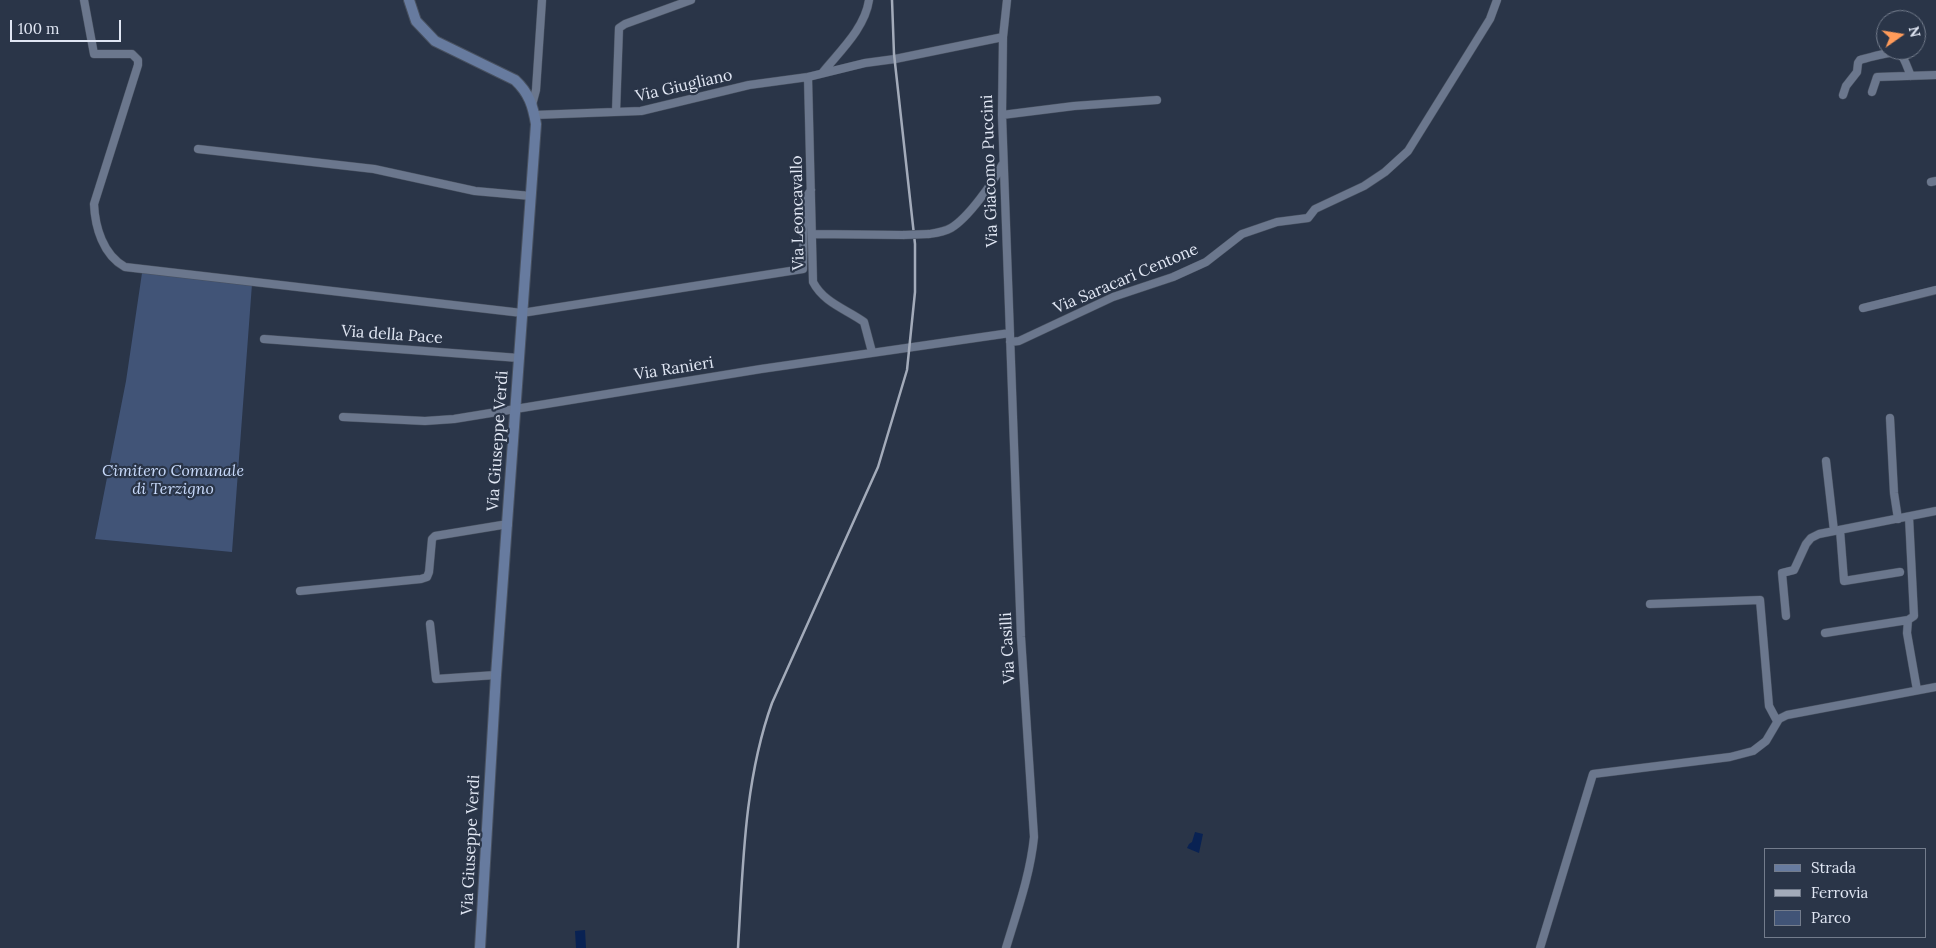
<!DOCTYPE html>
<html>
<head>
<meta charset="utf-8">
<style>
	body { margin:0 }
	#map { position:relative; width:1936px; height:948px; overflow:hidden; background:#2a3548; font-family:Lora,serif }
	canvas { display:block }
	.legend { position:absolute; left:1764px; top:848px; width:162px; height:90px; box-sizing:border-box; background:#2a3548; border:1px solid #737c8c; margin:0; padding:6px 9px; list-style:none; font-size:15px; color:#e0e6f3 }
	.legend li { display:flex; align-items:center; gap:10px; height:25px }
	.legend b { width:25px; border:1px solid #737c8c }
	.north { position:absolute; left:1876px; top:10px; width:50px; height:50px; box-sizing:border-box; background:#2a3548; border:1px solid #737c8c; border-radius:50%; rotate:77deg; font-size:14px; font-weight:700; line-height:20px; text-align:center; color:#e0e6f3 }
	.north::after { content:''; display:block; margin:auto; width:18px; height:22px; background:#ff9b5a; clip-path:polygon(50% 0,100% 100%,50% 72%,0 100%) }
	.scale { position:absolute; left:10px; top:20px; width:111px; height:22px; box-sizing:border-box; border:2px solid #e0e6f3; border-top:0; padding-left:6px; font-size:15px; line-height:18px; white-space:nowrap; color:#e0e6f3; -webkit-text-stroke:4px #2a3548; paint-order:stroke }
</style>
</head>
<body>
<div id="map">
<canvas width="1936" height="948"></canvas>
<ul class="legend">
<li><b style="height:6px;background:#677b9f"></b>Strada</li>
<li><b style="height:6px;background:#a3abba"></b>Ferrovia</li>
<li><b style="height:14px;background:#415477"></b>Parco</li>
</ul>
<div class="north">N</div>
<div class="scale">100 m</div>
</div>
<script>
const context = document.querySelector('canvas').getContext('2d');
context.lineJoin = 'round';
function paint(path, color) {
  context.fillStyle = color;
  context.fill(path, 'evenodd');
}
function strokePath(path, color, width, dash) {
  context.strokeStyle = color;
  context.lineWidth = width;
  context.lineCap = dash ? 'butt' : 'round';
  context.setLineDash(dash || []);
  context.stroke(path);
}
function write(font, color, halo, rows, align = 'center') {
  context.font = font + ' Lora,serif';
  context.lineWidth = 4.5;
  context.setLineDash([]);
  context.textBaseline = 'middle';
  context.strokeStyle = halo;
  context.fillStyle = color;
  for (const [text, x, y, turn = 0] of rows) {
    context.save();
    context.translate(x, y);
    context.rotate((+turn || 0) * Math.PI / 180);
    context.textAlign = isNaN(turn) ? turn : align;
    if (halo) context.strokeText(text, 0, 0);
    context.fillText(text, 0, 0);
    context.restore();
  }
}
paint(new Path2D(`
	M145 272 252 284 232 552 95 539 126 381 142 273Z`), '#415477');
paint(new Path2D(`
	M1195 832 1203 834 1199 853 1187 848 1189 844 1192 842Z
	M585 930 586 948H576L575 931Z`), '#092253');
const street = new Path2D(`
	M84 0 94 54H132L138 60V65L94 204C95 227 103 255 125 267L522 313 803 269 804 200 811 190
	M823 72C840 51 865 28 869 0
	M808 77 813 282C824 303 846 309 864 322L872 352
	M1872 92 1877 77 1936 75
	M1843 95 1846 86 1857 72 1858 63 1860 60C1868 58 1893 50 1900 54 1905 58 1908 70 1911 76
	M532 105 536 90 542 0
	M616 112 619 28 625 24 691 0
	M534 115 641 111 749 85 808 77 865 63 895 59 1003 37
	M1002 115 1074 106 1157 100
	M198 149 374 169 475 191 531 196
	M1931 182 1936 181
	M812 234 903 235
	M929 234C936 233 944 232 951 228 968 218 993 183 1002 165
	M1863 308 1936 290
	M264 339 519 358
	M1010 342 1019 341 1113 297 1173 277 1206 262 1242 234 1277 222 1308 218 1315 209 1364 186 1385 172 1408 151 1490 19 1497 0
	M343 417 425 421 454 419 761 369 1010 333
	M1890 418 1894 493 1898 519
	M1826 461 1834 531
	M1840 530 1844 581 1900 572
	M300 591 421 579 427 577 429 572 432 539 435 536 508 524
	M1650 604 1760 600 1769 706 1777 721
	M1786 616 1782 573 1794 570 1806 544 1811 538 1819 534 1936 511
	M1908 620 1907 633 1917 690
	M430 624 436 679 496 675
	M1825 633 1908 620 1914 616 1909 517
	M1006 948C1017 911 1030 876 1034 837L1021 637 1002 115 1003 37 1007 0
	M1540 948 1593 774 1730 757 1753 751 1766 741 1779 719 1787 715 1936 687`);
const secondary = new Path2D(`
	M409 0 416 21 435 41 515 80C529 93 533 106 536 124L496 675 480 948`);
strokePath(street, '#485160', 9);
strokePath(secondary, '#485160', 12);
strokePath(street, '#6b778d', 8);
strokePath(secondary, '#677b9f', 10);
strokePath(new Path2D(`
	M738 948C743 866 744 781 772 703L878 467 907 370 915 292V244L894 54 892 0`), '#a3abba', 2.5);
const streetBridge = new Path2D(`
	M903 235 929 234`);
strokePath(streetBridge, '#485160', 9, []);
strokePath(streetBridge, '#6b778d', 8);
write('16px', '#e0e6f3', '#2a3548', [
	["Via Giugliano",684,86,-13],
	["Via Giacomo Puccini",990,171,-92],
	["Via Leoncavallo",798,213,-91],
	["Via Saracari Centone",1126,279,-23],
	["Via della Pace",392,335,4],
	["Via Ranieri",674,369,-9],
	["Via Giuseppe Verdi",498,441,-86],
	["Via Casilli",1008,648,-93],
	["Via Giuseppe Verdi",471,845,-87]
]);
write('italic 16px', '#c9dbfc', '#2a3548', [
	["Cimitero Comunale",173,471],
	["di Terzigno",173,489]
]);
</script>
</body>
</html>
